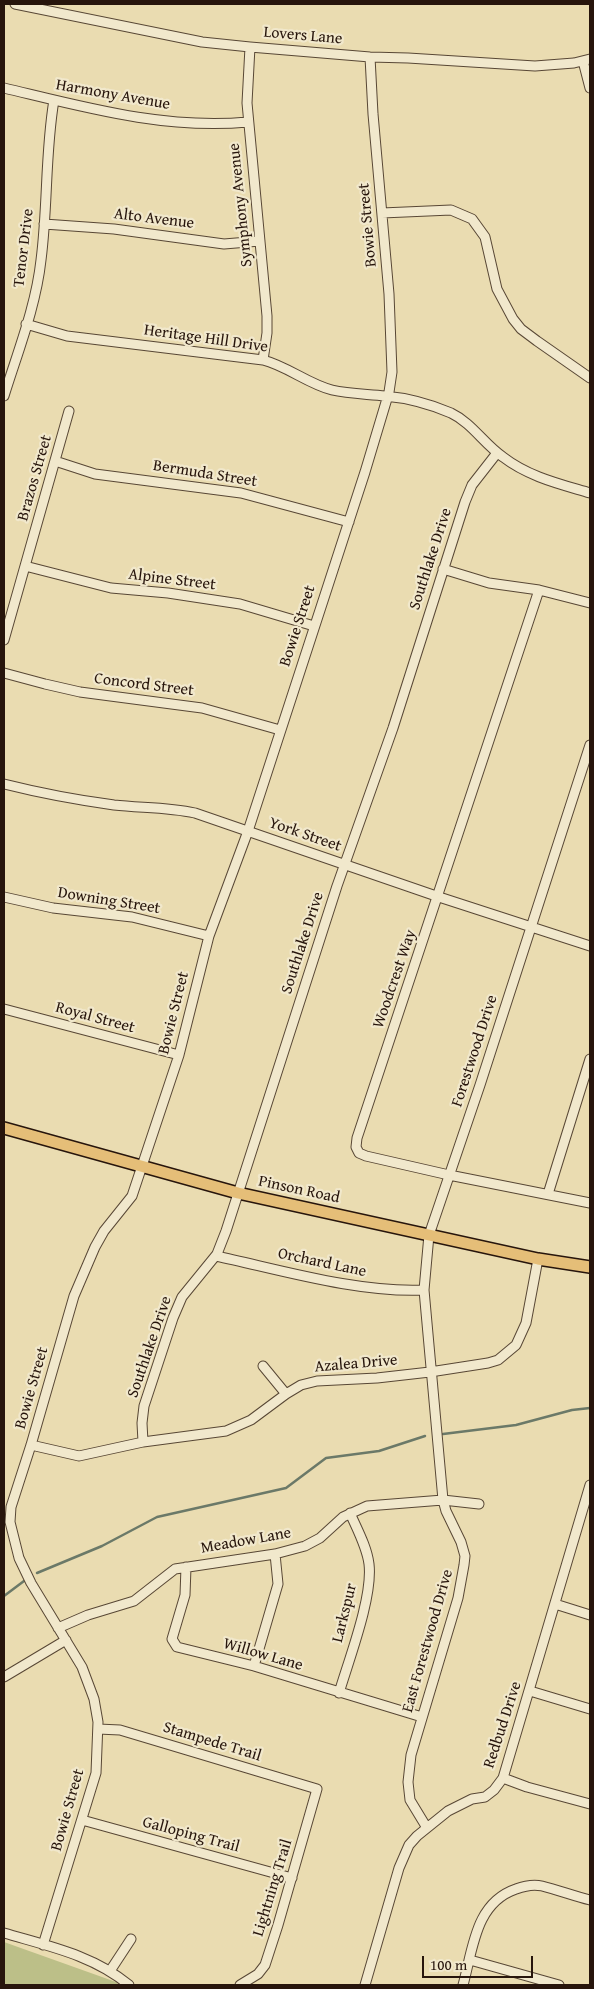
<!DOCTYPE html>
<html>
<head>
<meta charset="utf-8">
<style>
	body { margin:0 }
	#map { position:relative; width:594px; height:1989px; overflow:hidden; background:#eadcb1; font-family:"Gentium Book Plus",serif }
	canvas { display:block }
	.frame { position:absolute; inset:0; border:5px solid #27150c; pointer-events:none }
	.scale { position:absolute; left:422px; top:1956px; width:111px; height:22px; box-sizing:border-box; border:2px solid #27150c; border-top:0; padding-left:6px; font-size:15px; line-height:18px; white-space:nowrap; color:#27150c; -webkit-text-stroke:4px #f1e8cc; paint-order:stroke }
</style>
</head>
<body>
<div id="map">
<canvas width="594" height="1989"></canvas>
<div class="frame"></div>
<div class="scale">100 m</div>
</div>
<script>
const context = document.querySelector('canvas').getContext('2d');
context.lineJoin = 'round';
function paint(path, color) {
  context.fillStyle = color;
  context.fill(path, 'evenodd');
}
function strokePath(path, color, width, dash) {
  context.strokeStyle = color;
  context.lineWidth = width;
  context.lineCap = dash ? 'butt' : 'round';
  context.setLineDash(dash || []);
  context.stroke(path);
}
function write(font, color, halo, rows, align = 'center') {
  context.font = font + ' "Gentium Book Plus",serif';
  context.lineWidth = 4.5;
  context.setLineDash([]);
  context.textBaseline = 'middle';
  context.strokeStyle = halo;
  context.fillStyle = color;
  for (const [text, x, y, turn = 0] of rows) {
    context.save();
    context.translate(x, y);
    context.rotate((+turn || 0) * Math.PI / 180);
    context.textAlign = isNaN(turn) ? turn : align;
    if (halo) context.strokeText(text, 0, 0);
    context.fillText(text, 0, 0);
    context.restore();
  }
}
paint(new Path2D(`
	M4 1942 116 1982 119 1985H4Z`), '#bcbf88');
strokePath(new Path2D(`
	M443 1434 516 1425 572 1410 590 1408
	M37 1573 102 1546 157 1517 286 1488 326 1458 379 1451 425 1436
	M4 1596 24 1581`), '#6b7968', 2.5);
const minor = new Path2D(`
	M15 4 202 42 250 47 370 57 408 58 535 66 574 63 590 59
	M250 47 247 103 267 316V333L263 360
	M583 61 590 88
	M4 88C84 107 165 130 248 122
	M382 213 451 210 472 219 485 237 497 289 513 319 521 329 537 341 590 378
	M44 224 114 229 224 244 260 241
	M26 324 67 336 263 360C287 366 308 384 332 390 349 394 368 394 385 396 408 398 430 404 451 413 472 423 484 444 503 457 529 477 560 484 590 493
	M4 396C18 351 36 306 41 260 48 206 45 153 54 100
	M55 461 95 474 241 493 349 522
	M25 566 111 588 168 593 240 604 314 626
	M443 569 489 583 539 590 590 603
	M539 590 357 1138 356 1147 359 1153 366 1156 449 1175 590 1203
	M4 640 69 411
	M4 673 45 684 80 692 202 708 280 730
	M4 784C40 793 77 800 114 805 141 808 168 807 195 813L439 897 590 946
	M4 897 53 908 132 917 209 936
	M4 1009 179 1055
	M548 1194 590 1059
	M216 1256C281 1270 358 1293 424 1290
	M263 1366 286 1394
	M143 1442 142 1423 144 1406 173 1318 182 1297 217 1254 226 1231 337 886 393 728 465 502 472 485 497 453
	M31 1445 79 1456 143 1442 226 1431 251 1420 286 1394 301 1385 317 1381 377 1378 430 1372 488 1363 498 1360 516 1345 526 1323 538 1259
	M186 1567 185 1595 172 1639 177 1647 254 1666 422 1717
	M555 1604 590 1615
	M58 1628 88 1615 134 1601 175 1569 275 1554 305 1546 320 1538 343 1517 367 1506 443 1500 479 1504
	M254 1666 278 1584 275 1554
	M4 1677 66 1640
	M530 1691 590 1709
	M339 1693C349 1659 373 1597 369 1564 367 1547 357 1529 350 1513
	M98 1729 120 1730 317 1789 278 1925 265 1965 258 1974 240 1985
	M503 1778 527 1787 590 1804
	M82 1820 292 1878
	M427 1828 410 1800 408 1782 411 1755 458 1598 464 1565 465 1556 461 1542 446 1511 443 1500 424 1290 429 1235 480 1085 590 745
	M4 1933C48 1946 93 1955 129 1985
	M43 1945 96 1773 98 1722 94 1699 82 1667 31 1583 19 1558 10 1522 11 1507 31 1445 74 1296 95 1247 104 1231 132 1196 179 1055 209 936 248 831 365 472 389 392 392 372 389 294 373 114 370 57
	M470 1960 559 1985
	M110 1971 131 1939
	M365 1985 399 1868 409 1845 417 1836 448 1811 472 1799 485 1797 494 1790 503 1778 590 1485
	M463 1985C473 1949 475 1903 516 1889 524 1886 534 1884 542 1886 558 1890 574 1896 590 1900`);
const major = new Path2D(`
	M4 1128 238 1193 538 1259 590 1267`);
strokePath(minor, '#584735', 11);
strokePath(major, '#27150c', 14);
strokePath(minor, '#f1e8cc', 9);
strokePath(major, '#e5be78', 11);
write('16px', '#27150c', '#f1e8cc', [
	["Lovers Lane",303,36,5],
	["Harmony Avenue",113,95,10],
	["Symphony Avenue",241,205,-96],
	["Alto Avenue",154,219,7],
	["Bowie Street",368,225,-95],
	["Tenor Drive",24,248,-83],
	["Heritage Hill Drive",206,339,8],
	["Bermuda Street",205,474,9],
	["Brazos Street",35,478,-74],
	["Southlake Drive",431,559,-72],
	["Alpine Street",172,580,7],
	["Bowie Street",298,626,-72],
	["Concord Street",144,685,7],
	["York Street",305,835,19],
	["Downing Street",109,901,9],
	["Southlake Drive",303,943,-72],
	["Woodcrest Way",395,979,-71],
	["Bowie Street",174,1013,-76],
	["Royal Street",95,1018,15],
	["Forestwood Drive",475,1051,-72],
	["Pinson Road",299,1190,12],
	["Orchard Lane",322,1263,12],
	["Southlake Drive",150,1347,-71],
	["Azalea Drive",356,1364,-5],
	["Bowie Street",32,1388,-74],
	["Meadow Lane",246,1541,-10],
	["Larkspur",345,1613,-76],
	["East Forestwood Drive",428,1641,-74],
	["Willow Lane",263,1655,16],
	["Redbud Drive",503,1725,-72],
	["Stampede Trail",212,1742,17],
	["Bowie Street",68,1810,-74],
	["Galloping Trail",191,1835,15],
	["Lightning Trail",273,1888,-73]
]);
</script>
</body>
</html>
